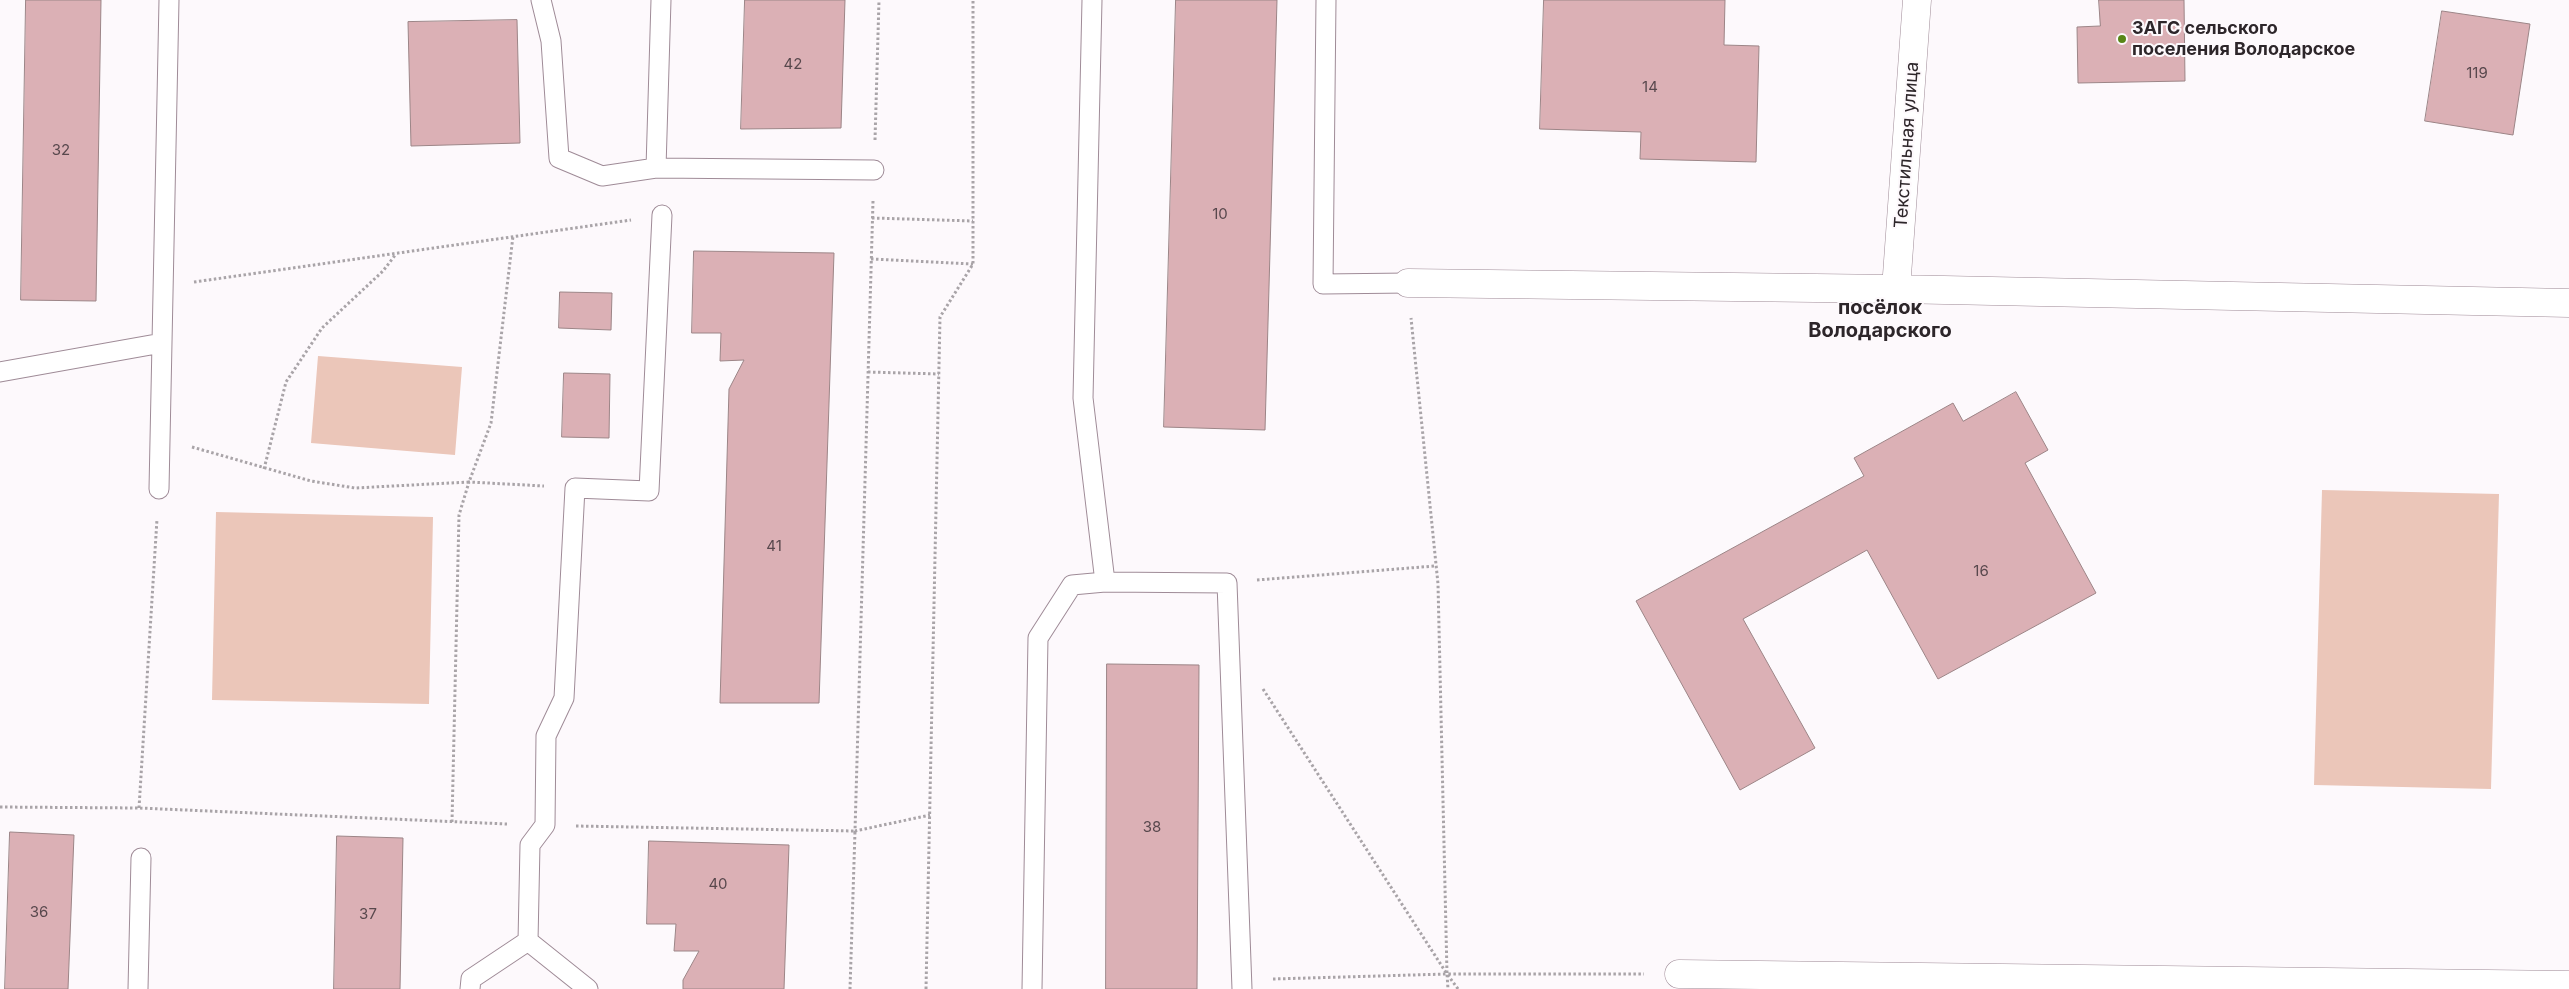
<!DOCTYPE html>
<html>
<head>
<meta charset="utf-8">
<style>
	body { margin:0 }
	canvas { display:block; background:#fdf9fc }
</style>
</head>
<body>
<canvas width="2569" height="989"></canvas>
<script>
const context = document.querySelector('canvas').getContext('2d');
context.lineJoin = 'round';
function paint(path, color) {
  context.fillStyle = color;
  context.fill(path, 'evenodd');
}
function strokePath(path, color, width, dash) {
  context.strokeStyle = color;
  context.lineWidth = width;
  context.lineCap = dash ? 'butt' : 'round';
  context.setLineDash(dash || []);
  context.stroke(path);
}
function write(font, color, halo, rows, align = 'center') {
  context.font = font + ' Inter,sans-serif';
  context.lineWidth = 4;
  context.setLineDash([]);
  context.textBaseline = 'middle';
  context.strokeStyle = halo;
  context.fillStyle = color;
  for (const [text, x, y, turn = 0] of rows) {
    context.save();
    context.translate(x, y);
    context.rotate((+turn || 0) * Math.PI / 180);
    context.textAlign = isNaN(turn) ? turn : align;
    if (halo) context.strokeText(text, 0, 0);
    context.fillText(text, 0, 0);
    context.restore();
  }
}
paint(new Path2D(`
	M318 356 462 367 455 455 311 443Z
	M2322 490 2499 494 2491 789 2314 785Z
	M216 512 433 517 429 704 212 700Z`), '#ebc6b9');
const building = new Path2D(`
	M26 0H101L96 301 21 300Z
	M745 0H845L841 128 741 129Z
	M1176 0H1277L1265 430 1164 427Z
	M1544 0H1725L1724 45 1759 46 1756 162 1640 159 1641 132 1540 129Z
	M2099 0H2184L2185 81 2078 83 2077 27 2100 26Z
	M2442 11 2530 24 2513 135 2425 121Z
	M517 20 520 143 411 146 408 22Z
	M694 251 834 253 819 703H720L729 389 744 360 720 361 721 333H692Z
	M560 292 612 293 611 330 559 328Z
	M564 373 610 374 609 438 562 437Z
	M2016 392 2048 450 2025 463 2096 593 1938 679 1867 550 1743 619 1815 748 1740 790 1636 601 1864 476 1854 458 1953 403 1963 421Z
	M1107 664 1199 665 1197 989H1106Z
	M10 832 74 835 68 989H5Z
	M337 836 403 838 400 989H334Z
	M649 841 789 845 784 989H683V980L699 951H674L676 924H647Z`);
paint(building, '#dbb0b5');
strokePath(building, '#9c8587', 1);
const lane = new Path2D(`
	M541 0 551 41 559 158 602 176 656 168
	M661 0 656 168 874 170
	M1092 0 1083 398 1105 582
	M1326 0 1323 284 1408 283
	M0 372 162 343
	M159 489 169 0
	M138 989 141 858
	M470 989 471 979 528 941
	M588 989 528 941 530 845 545 825 546 736 564 698 575 488 649 491 662 215
	M1032 989 1038 638 1072 585 1105 582 1227 583 1242 989`);
const street = new Path2D(`
	M1408 283 1896 289 2569 303
	M1896 289 1917 0
	M1679 974 2569 985`);
strokePath(lane, '#9f8b97', 21);
strokePath(street, '#9f8b97', 29);
strokePath(new Path2D(`
	M875 140 879 0
	M873 201 855 831 930 815
	M872 218 973 221
	M871 259 973 264
	M194 282 631 220
	M868 372 939 374
	M192 447 311 481 355 488 469 482 491 423 513 236
	M264 469 286 382 322 328 383 271 396 254
	M1257 580 1435 566
	M1263 689 1447 974 1448 989
	M0 807 139 808 507 824
	M139 808 157 519
	M452 822 459 515 469 482 544 486
	M576 826 855 831 850 989
	M1273 979 1447 974 1438 584 1411 318
	M926 989 940 317 973 264V0
	M1458 989 1447 974H1644`), '#a9a4a8', 3, [2.5, 2.5]);
strokePath(lane, '#fff', 19);
strokePath(street, '#fff', 28);
for (const [x, y, r, color] of [
	[2122,39,5,"#588617"]
]) {
  const dot = new Path2D();
  dot.arc(x, y, r, 0, 2 * Math.PI);
  context.fillStyle = color;
  context.fill(dot);
  strokePath(dot, '#fdf9fc', 2);
}
write('15px', '#58484d', null, [
	["42",793,64],
	["119",2477,73],
	["14",1650,87],
	["32",61,150],
	["10",1220,214],
	["41",774,546],
	["16",1981,571],
	["38",1152,827],
	["40",718,884],
	["36",39,912],
	["37",368,914]
]);
write('bold 18px', '#2d262a', '#fdf9fc', [
	["ЗАГС сельского",2132,29],
	["поселения Володарское",2132,50]
], 'left');
write('18px', '#2d262a', '#fdf9fc', [
	["Текстильная улица",1907,145,-86]
]);
write('bold 20px', '#2d262a', '#fdf9fc', [
	["посёлок",1880,308],
	["Володарского",1880,331]
]);
</script>
</body>
</html>
